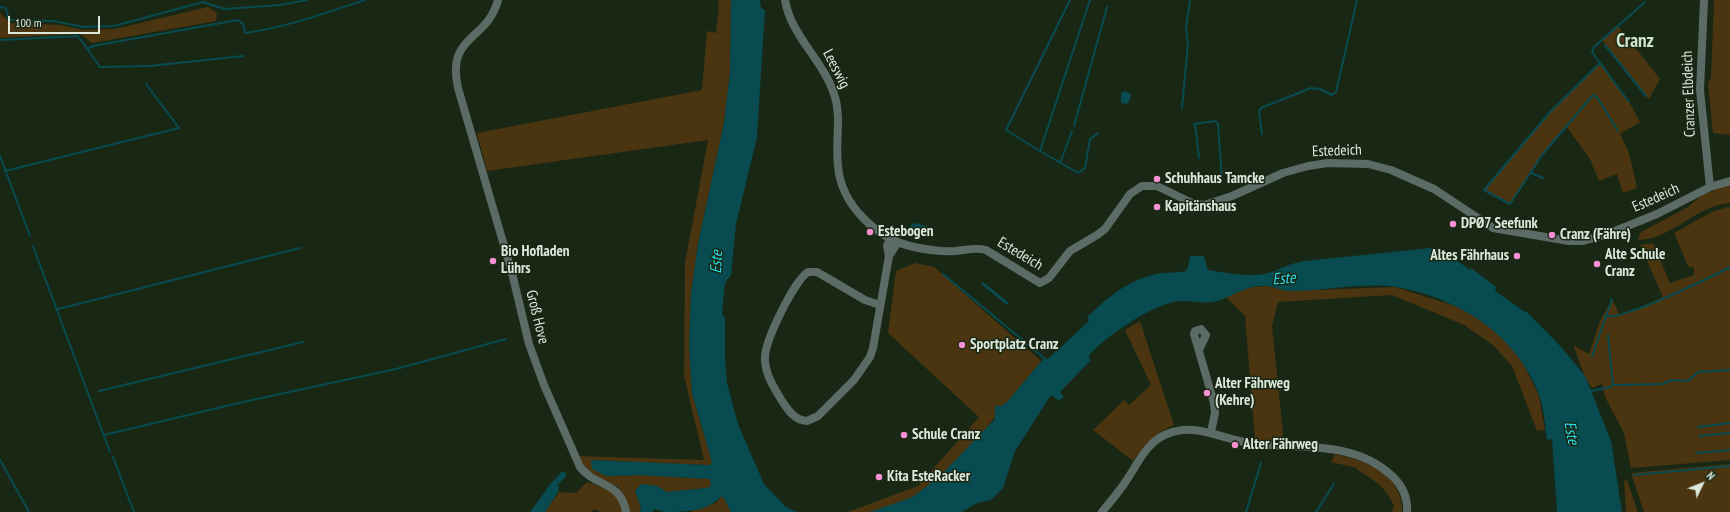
<!DOCTYPE html>
<html>
<head>
<meta charset="utf-8">
<style>
	body { margin:0 }
	#map { position:relative; width:1730px; height:512px; overflow:hidden; background:#182815; font-family:"PT Sans Narrow",sans-serif }
	canvas { display:block }
	.north { position:absolute; left:1682px; top:464px; width:40px; height:40px; -webkit-text-stroke:3px #182815; paint-order:stroke; rotate:47deg; font-size:11px; font-weight:700; line-height:16px; text-align:center; color:#dde8db }
	.north::after { content:''; display:block; margin:auto; width:14px; height:18px; background:#dde8db; clip-path:polygon(50% 0,100% 100%,50% 72%,0 100%) }
	.scale { position:absolute; left:8px; top:16px; width:92px; height:18px; box-sizing:border-box; border:2px solid #dde8db; border-top:0; padding-left:5px; font-size:12px; line-height:14px; white-space:nowrap; color:#dde8db; -webkit-text-stroke:3px #182815; paint-order:stroke }
</style>
</head>
<body>
<div id="map">
<canvas width="1730" height="512"></canvas>
<div class="north">N</div>
<div class="scale">100 m</div>
</div>
<script>
const context = document.querySelector('canvas').getContext('2d');
context.lineJoin = 'round';
function paint(path, color) {
  context.fillStyle = color;
  context.fill(path, 'evenodd');
}
function strokePath(path, color, width, dash) {
  context.strokeStyle = color;
  context.lineWidth = width;
  context.lineCap = dash ? 'butt' : 'round';
  context.setLineDash(dash || []);
  context.stroke(path);
}
function write(font, color, halo, rows, align = 'center') {
  context.font = font + ' "PT Sans Narrow",sans-serif';
  context.lineWidth = 3;
  context.setLineDash([]);
  context.textBaseline = 'middle';
  context.strokeStyle = halo;
  context.fillStyle = color;
  for (const [text, x, y, turn = 0] of rows) {
    context.save();
    context.translate(x, y);
    context.rotate((+turn || 0) * Math.PI / 180);
    context.textAlign = isNaN(turn) ? turn : align;
    if (halo) context.strokeText(text, 0, 0);
    context.fillText(text, 0, 0);
    context.restore();
  }
}
paint(new Path2D(`
	M718 0H731L730 73 724 123 698 244 691 294 689 345 692 393 712 462 710 465H707L591 460 606 476 639 475 710 479 711 486 706 488 667 492 657 486 635 492 641 507 640 512H629L619 487 588 472 577 456 704 460 684 376 685 263 708 140 487 171 477 133 702 90 707 31 716 33 719 8Z
	M1714 0H1730V135L1713 133 1708 84 1711 78Z
	M208 7 217 13 216 21 92 43 80 34 0 38V13L11 23 60 25 84 30 115 29Z
	M1618 26 1660 79 1649 99 1602 40Z
	M1600 63 1629 102 1640 122 1620 134 1629 153 1637 188 1623 193 1617 174 1599 181 1590 159 1566 126 1542 155 1510 204 1484 190 1550 112Z
	M1730 184V203C1697 205 1673 238 1640 240L1638 238 1641 232 1688 207 1702 195Z
	M1728 207 1730 208V460L1631 468 1624 433 1605 397 1602 384 1592 388C1583 375 1579 359 1573 345L1589 354 1600 321 1612 299 1619 314 1630 312 1663 297 1640 245 1653 243 1670 283 1694 275V268L1688 266 1674 233 1712 212Z
	M915 263 934 267 1041 361 1008 401C998 408 995 419 987 427 955 461 920 506 870 512 863 512 855 512 848 512L918 486 979 417 888 333 896 271Z
	M1267 286 1288 291 1395 287 1455 306 1484 322 1501 335 1521 359 1539 396 1545 430 1537 431 1512 366 1493 345 1464 325 1392 295 1278 302 1272 326 1284 444 1255 440 1245 316 1226 297 1243 288Z
	M1140 321 1174 425C1154 434 1146 442 1133 461L1093 430 1124 400 1129 405 1151 385 1125 330Z
	M1335 454C1359 459 1389 469 1399 494 1402 500 1401 506 1403 512H1392L1394 506C1387 488 1373 479 1356 469L1357 468 1331 462Z
	M1730 464V512H1644L1631 473Z
	M1627 480 1638 512H1626L1624 481Z
	M587 482 613 492 618 496 623 512H601L595 509 590 512H545L559 492 576 493Z
	M721 496 724 498 731 512H690L717 502Z`), '#4a3510');
paint(new Path2D(`
	M731 0H760L761 8 765 10 757 137 736 224 731 275 725 283 722 313 725 319V359L727 383 738 424 764 484 785 506 797 512H731L724 498 721 496C710 511 685 512 667 512 663 512 659 510 655 509L652 512H640L641 507 635 491 641 484 657 486 667 492 706 488 711 486 710 479 639 475 606 476 592 469 591 460 707 465H710L712 462 692 393 689 345 691 294 698 244 724 123 730 73Z
	M1125 91 1131 94 1130 100 1127 104 1121 103V93Z
	M914 223 927 226 929 229 928 235 924 237 912 233 910 226Z
	M1431 248 1448 254 1470 270 1471 268 1496 287 1495 291 1525 312 1526 311 1563 349 1585 376 1590 388 1611 441 1622 512H1557L1552 439 1547 440C1545 425 1544 408 1539 395 1516 334 1459 298 1396 287 1367 282 1322 291 1291 291 1283 291 1275 287 1267 286 1246 284 1232 298 1213 302 1200 304 1186 299 1173 302 1146 309 1108 335 1089 355L1090 361 1060 392 1064 397 1059 401 1051 395 1015 451 1003 488 991 500 977 503 962 512H870L913 497 941 475 995 419V406H1001L1008 401 1044 358 1048 359 1089 321 1087 317C1105 300 1124 283 1149 276 1160 272 1174 273 1186 271L1188 267 1190 256H1204L1208 270C1229 273 1247 278 1268 273 1281 269 1291 263 1304 261Z
	M983 282 1009 303 1007 305 981 284Z
	M562 473 563 475 555 483 559 487 558 492 545 512H530L552 482Z`), '#084b51');
strokePath(new Path2D(`
	M1090 0 1040 151 1078 173 1085 168 1090 139 1098 133
	M0 7 6 8 9 20 54 21 83 27 114 26 203 2 224 9 280 5 307 0
	M0 40 78 36 100 67 150 66 243 56
	M1605 45 1646 96
	M87 49 93 46 238 20 243 24 245 33C287 27 326 13 365 0
	M1600 63 1550 112 1484 190 1510 204 1542 155 1593 95 1597 97 1618 131
	M1629 102 1592 52 1594 47 1645 2
	M1182 108 1188 44 1186 28 1190 0
	M1194 124 1215 121 1218 124 1222 180
	M1195 124 1199 158
	M1074 126 1107 7
	M1262 134 1259 112 1261 108 1311 88 1320 89 1332 95 1336 92 1357 0
	M1040 151 1006 130 1070 0
	M0 156 30 236
	M1060 163 1072 131
	M5 171 179 128 146 84
	M1531 173 1543 178
	M33 246 110 452
	M943 274 1044 358
	M58 309 300 248
	M1606 316 1612 299
	M1608 335 1613 385
	M1592 357 1606 316C1624 320 1709 278 1730 267
	M99 391 303 342
	M1591 391 1610 387 1613 385 1663 384 1671 380 1688 381 1698 372 1730 370
	M1698 427 1730 423
	M104 435 243 402 396 369 506 339
	M1699 436 1730 433
	M1696 453 1730 450
	M113 457 134 512
	M0 460 29 512
	M1634 475 1730 466
	M1246 512 1261 463
	M1316 512 1334 484`), '#084b51', 2);
strokePath(new Path2D(`
	M550 489 563 475`), '#084b51', 6);
strokePath(new Path2D(`
	M498 0C487 42 446 34 458 88L512 273 529 344 544 385 580 467C596 488 620 480 626 512
	M785 0C791 36 823 60 834 94 842 117 835 142 838 166 841 205 877 239 914 247 928 250 942 252 956 251 966 250 977 247 986 250L1040 283 1049 278 1070 251 1097 235 1105 229 1130 194 1142 186H1157L1192 203 1204 205 1232 196 1283 173 1308 166 1328 163 1368 164 1391 170 1434 189 1493 228 1569 241H1583L1605 235 1657 214 1710 187 1730 181
	M1704 0 1700 90 1710 187
	M889 256 898 242
	M880 305 865 300 817 272H808C794 281 764 342 765 359 765 374 774 388 782 401 789 411 794 420 807 421L818 416 854 380 870 357 873 348 889 256 887 246 890 238
	M1199 350 1206 335 1201 329 1195 331 1194 334 1214 403 1215 413 1211 432
	M1102 512C1110 502 1119 492 1126 481 1138 464 1146 442 1167 434 1196 422 1221 439 1249 443 1297 450 1352 439 1391 475 1401 484 1408 497 1407 512`), '#5d6b66', 8);
for (const [x, y, r, color] of [
	[1157,179,4,"#f690d1"],
	[1157,207,4,"#f690d1"],
	[1453,224,4,"#f690d1"],
	[870,232,4,"#f690d1"],
	[1552,235,4,"#f690d1"],
	[1517,256,4,"#f690d1"],
	[493,261,4,"#f690d1"],
	[1597,264,4,"#f690d1"],
	[962,345,4,"#f690d1"],
	[1207,393,4,"#f690d1"],
	[904,435,4,"#f690d1"],
	[1235,445,4,"#f690d1"],
	[879,477,4,"#f690d1"]
]) {
  const dot = new Path2D();
  dot.arc(x, y, r, 0, 2 * Math.PI);
  context.fillStyle = color;
  context.fill(dot);
  strokePath(dot, '#182815', 1.5);
}
write('15px', '#dde8db', '#182815', [
	["Leeswig",836,69,63],
	["Cranzer Elbdeich",1689,94,-92],
	["Estedeich",1337,151,-2],
	["Estedeich",1656,198,-24],
	["Estedeich",1020,254,31],
	["Groß Hove",537,317,76]
]);
write('bold 15px', '#dde8db', '#182815', [
	["Schuhhaus Tamcke",1165,179],
	["Kapitänshaus",1165,207],
	["DPØ7 Seefunk",1461,224],
	["Estebogen",878,232],
	["Cranz (Fähre)",1560,235],
	["Bio Hofladen",501,252],
	["Lührs",501,269],
	["Alte Schule",1605,255],
	["Cranz",1605,272],
	["Altes Fährhaus",1509,256,"right"],
	["Sportplatz Cranz",970,345],
	["Alter Fährweg",1215,384],
	["(Kehre)",1215,401],
	["Schule Cranz",912,435],
	["Alter Fährweg",1243,445],
	["Kita EsteRacker",887,477]
], 'left');
write('italic 16px', '#2bdae9', '#182815', [
	["Este",717,262,-87],
	["Este",1284,279,-5],
	["Este",1571,433,79]
]);
write('bold 19px', '#cfe5cb', '#182815', [
	["Cranz",1635,42]
]);
</script>
</body>
</html>
